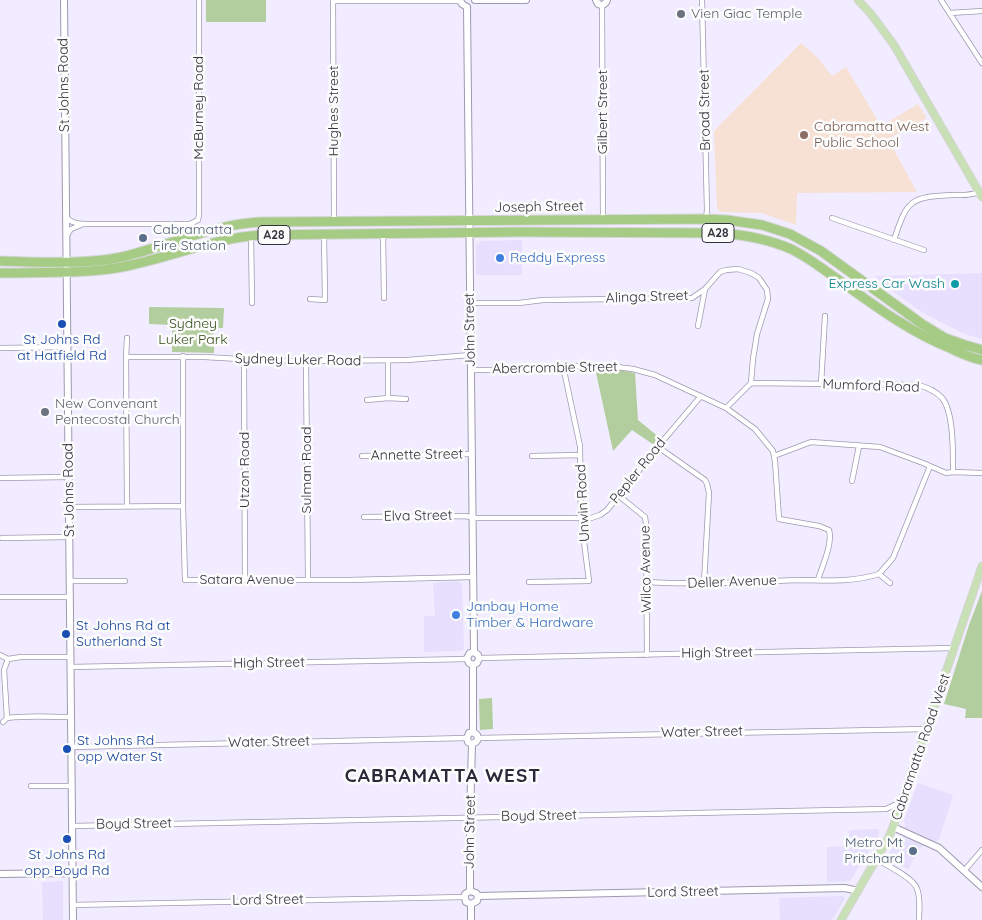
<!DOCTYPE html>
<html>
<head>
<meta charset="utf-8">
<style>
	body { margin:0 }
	canvas { display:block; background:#f1ecff }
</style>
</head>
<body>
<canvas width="982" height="920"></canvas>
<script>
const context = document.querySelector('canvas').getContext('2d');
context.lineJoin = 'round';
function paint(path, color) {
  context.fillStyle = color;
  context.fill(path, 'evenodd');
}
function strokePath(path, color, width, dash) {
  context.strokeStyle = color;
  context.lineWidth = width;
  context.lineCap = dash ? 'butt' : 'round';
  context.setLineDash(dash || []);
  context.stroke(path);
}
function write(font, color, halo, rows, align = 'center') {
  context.font = font + ' Quicksand,sans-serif';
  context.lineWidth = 5;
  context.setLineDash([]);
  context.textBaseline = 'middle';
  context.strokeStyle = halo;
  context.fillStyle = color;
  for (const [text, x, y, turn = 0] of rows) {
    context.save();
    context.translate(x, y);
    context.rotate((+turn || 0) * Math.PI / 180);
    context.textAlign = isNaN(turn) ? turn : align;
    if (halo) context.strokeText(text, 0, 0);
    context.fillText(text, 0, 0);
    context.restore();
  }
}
paint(new Path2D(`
	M522 240V275H476V245L482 241Z
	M982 273V339L964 334 923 313 898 295 874 276Z
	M458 581 462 584 464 649 461 651 424 652V616H435L433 583Z
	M918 783 953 795 939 840 921 847 908 869 889 859 888 855 898 840 901 837 905 826 904 820Z
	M878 829 879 835 850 881 827 882V847L849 846V830Z
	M63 881V920H43L42 882Z
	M843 896 845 899 832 920H780L779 898Z`), '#e7dffe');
paint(new Path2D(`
	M801 43 817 57 832 76 846 67 881 126 918 104 927 118 888 139 917 192 797 193 796 225 762 213 721 212 717 208 714 131Z`), '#f7e0d4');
paint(new Path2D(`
	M206 0H266V22H206Z
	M149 307 224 308 223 328H214V353L172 352V325L149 324Z
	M595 368 620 370 635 373 638 420 660 438 654 445 632 430 613 451Z
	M982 591V718H965L966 709 944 704 969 625Z
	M492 698 493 729 480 730 479 699Z`), '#b3ce9e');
const street = new Path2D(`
	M333 0 334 221
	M702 0 707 210 706 218
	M941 0 982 63
	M333 1H460
	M602 5 603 220
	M950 13 982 11
	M66 217C71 223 77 224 84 224H190L198 220 199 215V0
	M832 218 924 250
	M383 234 384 298
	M67 235 71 229 81 225
	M251 236 252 303
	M894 240C907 200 910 197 952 195 962 195 970 196 979 192
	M310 299 325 300 324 234
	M470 303H519L543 300 692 298 705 289 720 272 726 270 738 269 751 273 759 278 767 290 768 299 757 334 753 359 751 383 726 408
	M698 326 705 289
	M127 338 126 357 127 506
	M0 348 67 347
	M183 356V506L185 580H348L473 577
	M126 357H205L274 361H306L407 360 471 355
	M244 360 245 580
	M388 360V398
	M306 361 308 580
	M471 370H523L555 366H609L633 369 655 375 726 408 755 429 773 451 775 461 779 519 819 526 829 530C833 544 822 566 818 580
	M751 383 919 385C928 388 936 391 942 398 954 412 953 454 953 472
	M821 384 825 316
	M367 400 388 398 406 399
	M658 447 705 480 707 484 709 493 704 583
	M362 456 471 454
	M532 456 580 455
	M774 456 811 442 880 447 923 463 946 473 953 472 982 473
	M0 478 68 477
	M852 481 859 446
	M619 496 645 517 646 524 647 655
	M69 507 183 506
	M364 517 465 516 476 518H591L600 515 607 510 661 443 701 396
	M2 538 69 537
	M879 574 893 558 930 466
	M70 581H125
	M529 582 589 581 581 518 580 446 563 366
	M646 582C696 585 745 582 795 580 824 580 851 583 879 574L890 583
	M0 597H70
	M0 655 8 659 21 657H70
	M479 658 954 648
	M71 667 467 659
	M7 718 4 670 8 659
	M3 722 7 718C28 715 50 717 71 717
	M478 738 927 729
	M71 747 467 738
	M31 786H72
	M72 826 886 809 901 802
	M876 859C886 865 914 878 917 889 921 898 919 910 919 920
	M964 871 982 850
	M72 905 464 897`);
const secondary = new Path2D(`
	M64 0 73 920
	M460 0 462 4 467 7
	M475 0H526
	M596 0 598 4C602 6 606 4 607 0
	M467 7 474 652
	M473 665 469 663 467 658 470 653 474 652
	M473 665 477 663 479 659 478 655 474 652
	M473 732V665
	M472 744 468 742 467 738 469 733 473 732
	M472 744 476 742 478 739 477 735 473 732
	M893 827 939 848 982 887
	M0 874 72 873
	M470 891V817L472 744
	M470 891 476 893 478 896 477 901 471 904
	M470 891 465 894V898L466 902 471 904
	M478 896 845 888 858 891
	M471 904V920`);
const primary = new Path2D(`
	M858 0 871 14 894 45 982 197
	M841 920 889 837 893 827 982 566`);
const highway = new Path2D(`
	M0 261C38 262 85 265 122 257 168 246 211 225 259 222L705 219 727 220 762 225 790 234 821 251 922 324 945 338 965 345 982 350
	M0 273C41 272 82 274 122 267 169 258 213 238 261 235L518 232 721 233C746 235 768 239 791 249 806 256 820 267 833 276 870 302 907 331 950 348 960 353 971 358 982 360`);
strokePath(street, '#9f99af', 6);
strokePath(secondary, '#9f99af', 8);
strokePath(primary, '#d6d6d8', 9);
strokePath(highway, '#d6d6d8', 11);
strokePath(street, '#fff', 4.5);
strokePath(secondary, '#fff', 6);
strokePath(primary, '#c9e0b6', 7);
strokePath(highway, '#a5cb85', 9);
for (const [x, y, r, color] of [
	[681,14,5,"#6b7280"],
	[804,135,5,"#8d6e63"],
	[143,238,5,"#5c6f8a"],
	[500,258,5,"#3f7fe0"],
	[955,284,5,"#0f9aa8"],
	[62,324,5,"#1a4fb4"],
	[45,412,5,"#6b7280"],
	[456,615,5,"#3f7fe0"],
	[66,634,5,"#1a4fb4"],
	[67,749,5,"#1a4fb4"],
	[67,839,5,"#1a4fb4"],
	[913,851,5,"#5c6f8a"]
]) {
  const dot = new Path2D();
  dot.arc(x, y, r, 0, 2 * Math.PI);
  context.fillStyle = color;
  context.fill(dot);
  strokePath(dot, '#fcfcfc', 2);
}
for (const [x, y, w] of [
	[718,233,32],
	[274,235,32]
]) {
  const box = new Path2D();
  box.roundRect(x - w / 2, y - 9.5, w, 19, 4);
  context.fillStyle = '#fcfcfc';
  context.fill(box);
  strokePath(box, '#34323b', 1);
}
write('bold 12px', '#34323b', null, [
	["A28",718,233],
	["A28",274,235]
]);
write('14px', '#5b616d', '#fcfcfc', [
	["Vien Giac Temple",691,14],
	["New Convenant",55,404],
	["Pentecostal Church",55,420]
], 'left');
write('14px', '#34323b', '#fcfcfc', [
	["St Johns Road",64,85,-91],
	["McBurney Road",199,108,-90],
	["Broad Street",705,110,-91],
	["Hughes Street",334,111,-90],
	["Gilbert Street",603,112,-90],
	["Joseph Street",539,207,-1],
	["Alinga Street",647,297,-2],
	["John Street",470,330,-91],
	["Sydney Luker Road",298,360,1],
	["Abercrombie Street",555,368,-1],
	["Mumford Road",871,386,2],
	["Annette Street",417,455,-1],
	["Utzon Road",245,470,-90],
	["Sulman Road",307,470,-90],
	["Pepler Road",638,471,-51],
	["St Johns Road",69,490,-91],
	["Unwin Road",583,503,-93],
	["Elva Street",418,516,-1],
	["Wilco Avenue",646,569,-91],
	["Satara Avenue",247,580],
	["Deller Avenue",732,582,-2],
	["High Street",717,653,-1],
	["High Street",269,663,-1],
	["Water Street",702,732,-1],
	["Water Street",269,742,-1],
	["Cabramatta Road West",921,747,-71],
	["Boyd Street",539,816,-1],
	["Boyd Street",134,824,-1],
	["John Street",470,832,-89],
	["Lord Street",683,892,-1],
	["Lord Street",268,900,-1]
]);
write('14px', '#785e54', '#fcfcfc', [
	["Cabramatta West",814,127],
	["Public School",814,143]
], 'left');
write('14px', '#4e5e75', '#fcfcfc', [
	["Cabramatta",153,230],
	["Fire Station",153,246],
	["Metro Mt",903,843,"right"],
	["Pritchard",903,859,"right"]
], 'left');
write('14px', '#366cbe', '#fcfcfc', [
	["Reddy Express",510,258],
	["Janbay Home",466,607],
	["Timber & Hardware",466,623]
], 'left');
write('14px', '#0d838f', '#fcfcfc', [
	["Express Car Wash",945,284]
], 'right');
write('14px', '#334e18', '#fcfcfc', [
	["Sydney",193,324],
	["Luker Park",193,340]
]);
write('14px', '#164399', '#fcfcfc', [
	["St Johns Rd",62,340],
	["at Hatfield Rd",62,356],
	["St Johns Rd at",76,626,"left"],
	["Sutherland St",76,642,"left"],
	["St Johns Rd",77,741,"left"],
	["opp Water St",77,757,"left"],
	["St Johns Rd",67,855],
	["opp Boyd Rd",67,871]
]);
context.letterSpacing = '1px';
write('bold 19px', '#2d2839', '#fcfcfc', [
	["CABRAMATTA WEST",443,776]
]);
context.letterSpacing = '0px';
</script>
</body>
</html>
